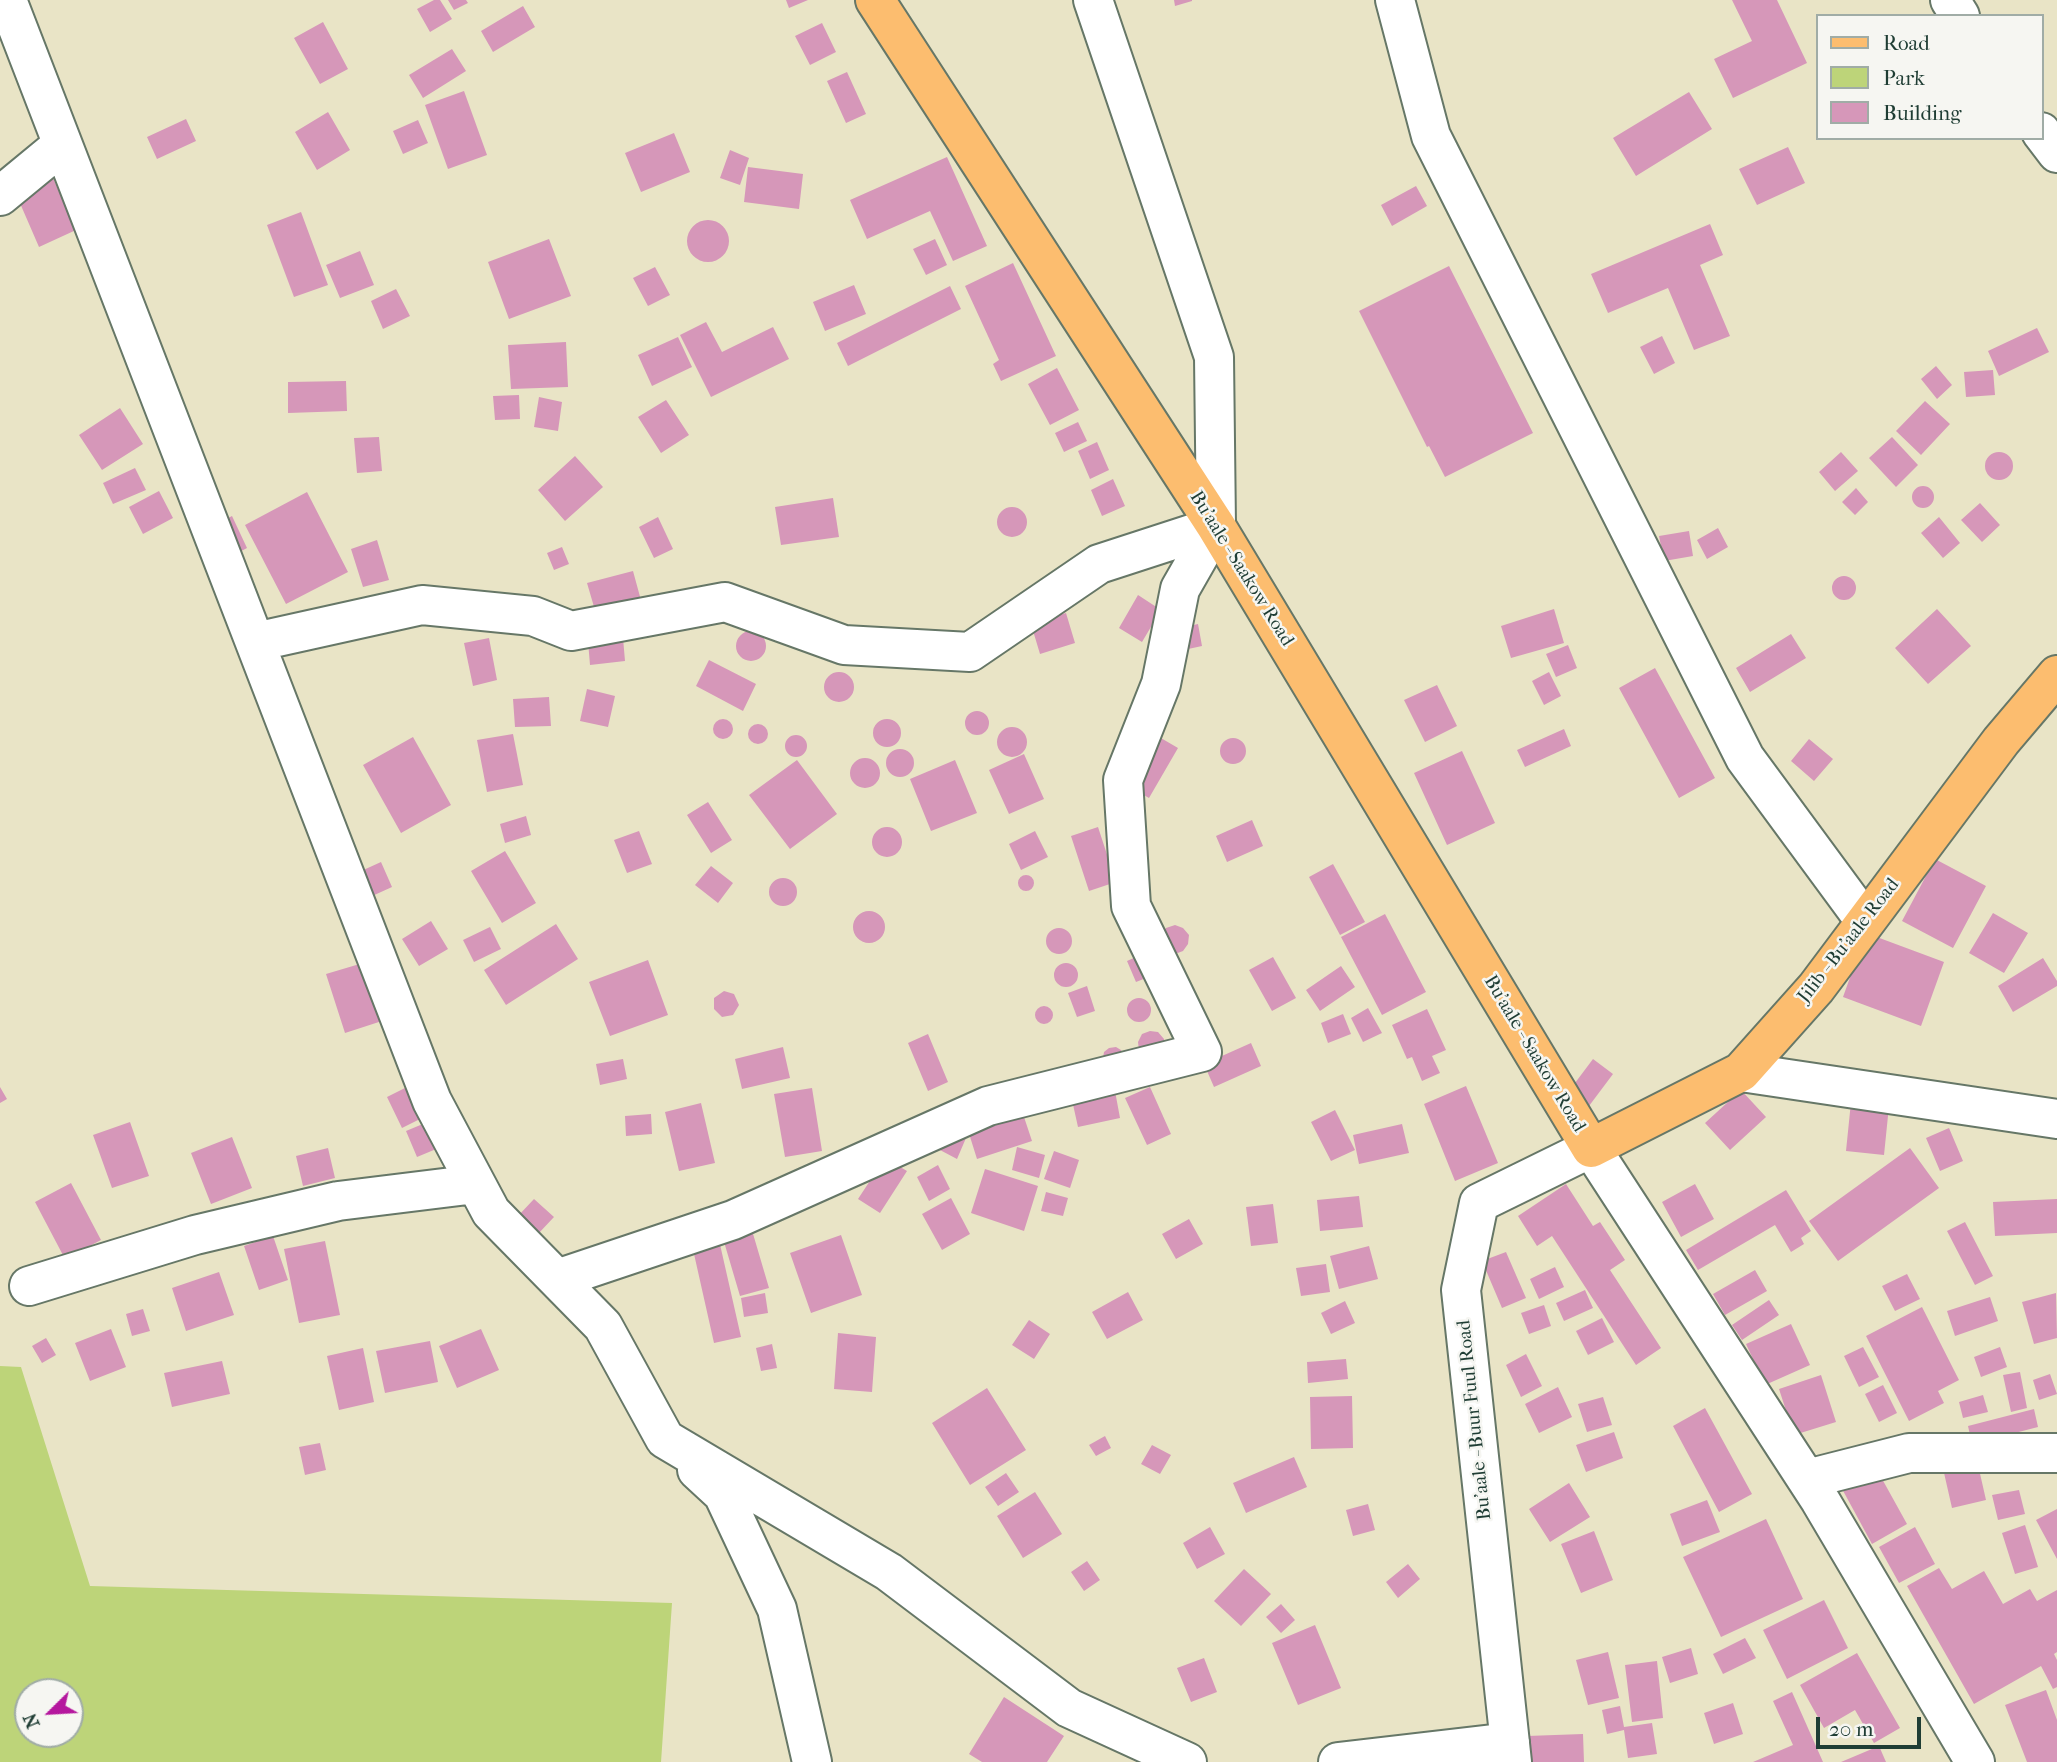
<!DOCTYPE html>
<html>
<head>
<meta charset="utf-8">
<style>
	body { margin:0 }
	#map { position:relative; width:2057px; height:1762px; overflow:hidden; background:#e9e4c6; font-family:"IM FELL French Canon",serif }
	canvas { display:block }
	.legend { position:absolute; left:1816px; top:14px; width:228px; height:126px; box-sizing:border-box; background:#f6f6f2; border:2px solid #a0aca6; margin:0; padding:9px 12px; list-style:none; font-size:21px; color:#1f3d34 }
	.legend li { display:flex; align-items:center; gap:14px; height:35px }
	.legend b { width:35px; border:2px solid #a0aca6 }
	.north { position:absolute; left:14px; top:1678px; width:70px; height:70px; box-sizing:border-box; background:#f6f6f2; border:2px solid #a0aca6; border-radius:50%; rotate:246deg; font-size:19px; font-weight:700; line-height:28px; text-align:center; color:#1f3d34 }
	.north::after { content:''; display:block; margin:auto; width:24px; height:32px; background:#b5179e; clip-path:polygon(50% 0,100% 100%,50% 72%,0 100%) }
	.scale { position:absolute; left:1816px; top:1717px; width:105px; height:32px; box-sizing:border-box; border:4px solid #1f3d34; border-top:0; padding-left:9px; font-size:21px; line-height:24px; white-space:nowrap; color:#1f3d34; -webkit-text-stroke:5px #f6f6f2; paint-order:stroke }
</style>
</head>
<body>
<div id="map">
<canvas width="2057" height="1762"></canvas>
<ul class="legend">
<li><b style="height:9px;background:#fcbd6f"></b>Road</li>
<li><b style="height:19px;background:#bdd479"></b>Park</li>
<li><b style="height:19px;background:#d697b9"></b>Building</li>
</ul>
<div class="north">N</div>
<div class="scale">20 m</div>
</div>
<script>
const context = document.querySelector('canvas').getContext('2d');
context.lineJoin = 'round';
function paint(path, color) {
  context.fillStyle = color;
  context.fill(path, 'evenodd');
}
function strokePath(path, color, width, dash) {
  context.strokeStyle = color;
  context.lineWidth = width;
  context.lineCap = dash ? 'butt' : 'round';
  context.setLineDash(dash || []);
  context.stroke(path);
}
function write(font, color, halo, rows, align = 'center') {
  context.font = font + ' "IM FELL French Canon",serif';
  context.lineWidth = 5;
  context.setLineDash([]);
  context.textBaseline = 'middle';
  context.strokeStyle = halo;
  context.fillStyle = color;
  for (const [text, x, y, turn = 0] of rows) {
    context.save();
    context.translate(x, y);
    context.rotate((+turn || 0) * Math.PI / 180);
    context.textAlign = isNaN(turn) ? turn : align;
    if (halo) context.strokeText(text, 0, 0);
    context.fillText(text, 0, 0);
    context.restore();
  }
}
paint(new Path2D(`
	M0 1366 21 1367 90 1586 672 1603 661 1762H0ZM28 1692H70V1734H28Z`), '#bdd479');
paint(new Path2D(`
	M434 0H440L452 19 430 32 417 9Z
	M448 0H466L468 3 454 10Z
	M786 0H808L789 8Z
	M1174 0H1192V1L1175 6Z
	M1732 0H1777L1807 63 1733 98 1714 59 1752 41Z
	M523 6 535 27 493 52 481 31Z
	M323 22 348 69 320 84 294 38Z
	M822 23 836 52 810 65 795 36Z
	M452 49 466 71 423 98 409 75Z
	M847 72 866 114 846 123 827 81Z
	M464 91 487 155 448 169 425 105Z
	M1689 92 1712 129 1636 176 1613 138Z
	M328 112 350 150 317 170 295 132Z
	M186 119 196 141 157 159 147 137Z
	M418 120 428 143 403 154 393 131Z
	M674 133 690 172 641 192 625 153Z
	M1788 147 1805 183 1757 205 1739 169Z
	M730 150 749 158 740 185 720 178Z
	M947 157 987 246 953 261 930 211 867 239 850 200Z
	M748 167 803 174 799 209 744 202Z
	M53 178 76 230 39 247 16 194Z
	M1416 186 1427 206 1392 226 1381 205Z
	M301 212 328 285 294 297 267 225Z
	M687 241a21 21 0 1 1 42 0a21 21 0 1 1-42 0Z
	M1710 224 1723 255 1700 265 1730 336 1694 350 1668 288 1608 313 1591 274Z
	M549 239 571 296 509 319 488 262Z
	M935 239 947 265 926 275 913 249Z
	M360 251 374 285 340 298 326 265Z
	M1013 263 1056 356 1001 381 993 364 999 360 965 286Z
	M1449 266 1533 433 1445 477 1429 446 1427 447 1359 311Z
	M655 267 670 295 648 306 633 278Z
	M854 285 866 314 825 331 813 302Z
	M950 286 961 309 848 366 837 343Z
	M396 289 410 316 383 329 371 301Z
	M706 322 722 352 773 327 789 359 711 397 680 335Z
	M2037 328 2049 352 1999 376 1988 351Z
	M1662 336 1675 363 1654 374 1640 347Z
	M678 337 692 367 652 386 638 355Z
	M566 342 568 387 511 389 508 345Z
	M1936 366 1952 385 1937 399 1921 379Z
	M1057 368 1079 410 1050 425 1028 384Z
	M1993 370 1995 395 1966 397 1964 372Z
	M346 381 347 411 288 413V382Z
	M519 395 520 419 495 420 493 396Z
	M539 397 562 402 558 431 534 427Z
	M666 400 689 435 661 453 638 417Z
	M1925 401 1950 424 1921 455 1896 431Z
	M120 408 143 444 102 470 79 435Z
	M1078 422 1087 441 1064 452 1055 433Z
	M379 437 382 471 357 473 354 438Z
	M1892 437 1918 465 1896 487 1869 458Z
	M1097 442 1109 470 1090 479 1078 451Z
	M1841 452 1858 471 1835 491 1819 472Z
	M1985 466a14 14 0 1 1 28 0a14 14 0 1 1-28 0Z
	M575 456 603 487 565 521 538 490Z
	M135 468 146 490 113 504 103 483Z
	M1113 479 1125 506 1102 516 1091 490Z
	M1912 497a11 11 0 1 1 22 0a11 11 0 1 1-22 0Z
	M1856 488 1868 502 1855 515 1842 502Z
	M159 491 173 518 143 534 129 507Z
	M307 492 348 572 286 604 245 525Z
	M833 498 839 537 781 545 775 507Z
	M1980 503 2000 525 1982 542 1961 520Z
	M997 522a15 15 0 1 1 30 0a15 15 0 1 1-30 0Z
	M232 516 247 548 230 557 215 525Z
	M658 517 673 549 654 558 639 527Z
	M1939 517 1960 543 1943 558 1921 533Z
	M1718 528 1728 547 1707 559 1697 540Z
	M1689 531 1693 556 1664 561 1659 536Z
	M377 540 389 580 363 587 351 549Z
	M562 547 569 564 554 570 547 553Z
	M633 571 642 604 597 617 587 583Z
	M1832 588a12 12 0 1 1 24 0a12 12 0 1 1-24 0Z
	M1138 595 1161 610 1142 642 1119 628Z
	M1554 609 1564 643 1511 658 1501 626Z
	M1937 609 1971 646 1928 684 1895 648Z
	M1066 613 1075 643 1040 654 1031 624Z
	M1198 624 1202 646 1179 651 1173 630Z
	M736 646a15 15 0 1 1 30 0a15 15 0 1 1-30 0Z
	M1791 634 1806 658 1750 692 1736 668Z
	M489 638 497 680 473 686 464 643Z
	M623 638 625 661 590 665 588 641Z
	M1568 645 1577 668 1556 677 1546 654Z
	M709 660 756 684 743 711 696 686Z
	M1655 668 1715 778 1679 798 1619 688Z
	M1549 672 1561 696 1544 705 1532 681Z
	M824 687a15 15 0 1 1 30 0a15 15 0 1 1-30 0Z
	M1437 685 1457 726 1425 742 1404 700Z
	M587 689 615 696 608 727 580 721Z
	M549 697 551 726 515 727 513 699Z
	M965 723a12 12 0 1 1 24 0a12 12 0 1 1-24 0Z
	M713 729a10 10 0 1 1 20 0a10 10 0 1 1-20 0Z
	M873 733a14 14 0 1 1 28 0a14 14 0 1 1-28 0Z
	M748 734a10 10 0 1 1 20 0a10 10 0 1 1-20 0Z
	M997 742a15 15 0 1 1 30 0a15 15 0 1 1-30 0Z
	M1564 729 1571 746 1525 767 1517 750Z
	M513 734 523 785 487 792 477 740Z
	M1154 734 1178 748 1149 798 1126 785Z
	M785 746a11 11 0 1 1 22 0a11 11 0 1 1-22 0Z
	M413 737 451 805 401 833 363 765Z
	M1220 751a13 13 0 1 1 26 0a13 13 0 1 1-26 0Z
	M1809 739 1833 759 1814 781 1791 761Z
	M886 763a14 14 0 1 1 28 0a14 14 0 1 1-28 0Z
	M1462 751 1495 823 1447 845 1414 773Z
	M1024 754 1044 799 1009 814 989 770Z
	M850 773a15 15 0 1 1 30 0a15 15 0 1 1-30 0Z
	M797 760 837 814 790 849 749 795Z
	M955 760 977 813 931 831 910 779Z
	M708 802 732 840 711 853 687 815Z
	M526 816 531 835 505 843 500 824Z
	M1252 820 1263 846 1227 862 1216 836Z
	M1098 827 1116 882 1089 891 1071 836Z
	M872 842a15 15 0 1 1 30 0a15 15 0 1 1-30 0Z
	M639 831 652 864 627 873 614 840Z
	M1035 831 1048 857 1021 870 1009 844Z
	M505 851 536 903 502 923 471 871Z
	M1935 859 1986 886 1953 948 1902 921Z
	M381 862 392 887 370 897 359 872Z
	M1333 864 1365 922 1340 935 1309 877Z
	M711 866 733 883 718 903 695 885Z
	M1018 883a8 8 0 1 1 16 0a8 8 0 1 1-16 0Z
	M769 892a14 14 0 1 1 28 0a14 14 0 1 1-28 0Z
	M853 927a16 16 0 1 1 32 0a16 16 0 1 1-32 0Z
	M1993 913 2028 933 2004 973 1969 953Z
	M1385 914 1426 992 1382 1015 1341 937Z
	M431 921 448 949 419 966 402 939Z
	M556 924 578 959 506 1005 484 970Z
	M1175 925 1183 928 1189 935 1188 944 1183 951 1175 954 1161 935 1166 928Z
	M490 927 501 949 474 962 463 940Z
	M1046 941a13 13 0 1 1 26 0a13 13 0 1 1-26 0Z
	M1866 933 1944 962 1921 1026 1843 997Z
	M1147 952 1156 974 1136 982 1127 961Z
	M1273 957 1296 998 1272 1011 1249 970Z
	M2043 958 2057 981V986L2013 1012 1998 986Z
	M648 960 668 1015 610 1036 589 982Z
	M1054 975a12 12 0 1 1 24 0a12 12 0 1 1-24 0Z
	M363 963 382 1021 345 1033 326 974Z
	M1341 966 1355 987 1320 1011 1306 990Z
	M1087 986 1095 1011 1077 1017 1068 993Z
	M724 991 734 994 739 1005 733 1015 722 1017 714 1009V998Z
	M1127 1010a12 12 0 1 1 24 0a12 12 0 1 1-24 0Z
	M1035 1015a9 9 0 1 1 18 0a9 9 0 1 1-18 0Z
	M1368 1008 1382 1033 1363 1042 1351 1018Z
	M1427 1009 1446 1050 1432 1056 1440 1073 1422 1081 1412 1057 1407 1059 1392 1025Z
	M1343 1014 1351 1034 1328 1043 1321 1023Z
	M1150 1031 1158 1032 1164 1039V1047L1139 1050 1138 1042 1142 1034Z
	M928 1034 948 1082 928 1091 908 1043Z
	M1251 1043 1261 1066 1214 1087 1204 1064Z
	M783 1047 790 1078 742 1089 735 1059Z
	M1116 1047 1121 1050 1124 1056 1103 1058 1104 1052 1109 1048Z
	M623 1059 627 1079 600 1085 596 1064Z
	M1593 1059 1613 1074 1589 1106 1569 1091Z
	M413 1084 428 1115 402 1128 387 1097Z
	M1466 1086 1498 1163 1455 1181 1424 1104Z
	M0 1087 7 1099 0 1103Z
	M1150 1087 1171 1134 1147 1145 1125 1098Z
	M812 1088 822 1151 785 1157 774 1094Z
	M1741 1090 1766 1117 1730 1150 1705 1123Z
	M1115 1091 1120 1118 1078 1127 1072 1100Z
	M1851 1102 1889 1106 1884 1155 1846 1151Z
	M701 1103 715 1163 679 1171 665 1112Z
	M1020 1105 1032 1141 977 1159 966 1124Z
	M1335 1110 1355 1150 1331 1161 1311 1122Z
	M651 1114 652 1134 626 1136 625 1116Z
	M430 1121 441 1147 417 1157 406 1131Z
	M130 1122 149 1176 112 1188 93 1135Z
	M1402 1124 1409 1153 1359 1164 1353 1135Z
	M1949 1128 1963 1161 1940 1171 1926 1138Z
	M949 1130 966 1138 957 1159 940 1150Z
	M232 1137 252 1188 211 1204 191 1153Z
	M1017 1147 1045 1155 1039 1178 1012 1170Z
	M328 1148 335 1178 303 1186 296 1156Z
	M1910 1148 1939 1188 1838 1261 1809 1221Z
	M1054 1151 1079 1160 1070 1188 1044 1179Z
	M885 1158 907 1171 880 1213 858 1199Z
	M938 1165 950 1189 929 1201 917 1177Z
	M985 1169 1038 1186 1024 1231 971 1213Z
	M71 1183 101 1240 65 1259 35 1202Z
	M1566 1184 1593 1226 1600 1222 1625 1260 1610 1270 1661 1348 1636 1365 1552 1236 1537 1246 1518 1216Z
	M1695 1184 1714 1219 1681 1237 1662 1202Z
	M1786 1190 1811 1231 1801 1238 1804 1244 1791 1252 1775 1225 1698 1270 1686 1250Z
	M1046 1192 1068 1198 1063 1216 1041 1211Z
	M1359 1196 1363 1227 1320 1231 1317 1200Z
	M951 1198 970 1234 942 1250 922 1214Z
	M534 1199 554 1217 538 1234 518 1216Z
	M2057 1199V1233L1995 1236 1993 1202Z
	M1273 1204 1278 1243 1251 1246 1246 1207Z
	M1189 1219 1203 1244 1176 1259 1162 1234Z
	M1965 1222 1993 1276 1975 1285 1947 1231Z
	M751 1227 769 1288 740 1296 722 1235Z
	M841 1235 862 1295 811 1313 790 1253Z
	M273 1236 288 1280 259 1290 244 1246Z
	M719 1240 741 1337 714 1343 692 1245Z
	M325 1241 340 1315 299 1323 284 1249Z
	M1369 1246 1378 1279 1339 1289 1330 1256Z
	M1506 1252 1526 1298 1502 1308 1482 1261Z
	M1326 1264 1330 1292 1301 1296 1296 1268Z
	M1555 1267 1564 1287 1539 1299 1530 1279Z
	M1755 1270 1767 1291 1725 1315 1713 1294Z
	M219 1272 234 1315 186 1331 172 1288Z
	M1907 1274 1920 1299 1895 1311 1882 1286Z
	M1585 1290 1593 1308 1564 1321 1556 1303Z
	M1128 1292 1143 1320 1107 1339 1092 1312Z
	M765 1293 768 1313 744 1317 741 1298Z
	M2056 1293 2057 1338 2034 1344 2022 1302Z
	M1990 1297 1998 1321 1955 1336 1947 1311Z
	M1769 1300 1779 1315 1742 1340 1732 1325Z
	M1345 1301 1355 1323 1331 1334 1321 1313Z
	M1544 1305 1551 1326 1529 1334 1521 1313Z
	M1922 1307 1959 1380 1938 1391 1944 1403 1909 1421 1866 1336Z
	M143 1309 150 1331 132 1336 126 1314Z
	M1602 1318 1614 1342 1588 1355 1576 1331Z
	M1029 1320 1050 1334 1034 1359 1012 1345Z
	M1791 1324 1810 1365 1765 1385 1746 1344Z
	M111 1329 126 1367 90 1381 75 1343Z
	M481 1329 499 1370 457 1388 439 1346Z
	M838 1333 876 1337 872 1392 834 1389Z
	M46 1338 56 1355 42 1363 32 1346Z
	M430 1341 438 1382 385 1393 376 1351Z
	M772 1344 777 1368 761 1371 756 1348Z
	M1863 1347 1879 1377 1859 1387 1844 1356Z
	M2000 1347 2007 1367 1981 1377 1974 1357Z
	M363 1348 374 1402 339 1410 327 1356Z
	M1526 1354 1542 1386 1521 1397 1506 1365Z
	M1346 1359 1348 1379 1308 1383 1307 1362Z
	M222 1361 230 1394 172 1407 164 1373Z
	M2020 1372 2027 1408 2011 1412 2003 1375Z
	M2050 1374 2057 1394 2039 1400 2033 1380Z
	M1821 1375 1836 1422 1794 1435 1779 1389Z
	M1883 1385 1897 1413 1879 1422 1865 1394Z
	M1558 1387 1572 1417 1539 1433 1525 1404Z
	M987 1388 1026 1450 970 1485 932 1423Z
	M1983 1395 1988 1412 1963 1418 1959 1402Z
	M1352 1396 1353 1448 1311 1449 1310 1397Z
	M1603 1397 1612 1425 1587 1432 1578 1404Z
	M1705 1408 1752 1494 1719 1512 1673 1426Z
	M2034 1409 2038 1427 1972 1444 1968 1426Z
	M1614 1432 1623 1458 1586 1472 1576 1445Z
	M1105 1436 1111 1448 1096 1456 1089 1445Z
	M320 1443 326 1470 305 1475 299 1447Z
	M1152 1445 1171 1455 1160 1474 1141 1464Z
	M1976 1456 1986 1500 1952 1508 1942 1464Z
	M1294 1457 1307 1487 1246 1513 1233 1483Z
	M1876 1468 1907 1524 1872 1544 1841 1487Z
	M1006 1473 1019 1492 998 1506 985 1487Z
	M1569 1483 1590 1517 1550 1542 1529 1509Z
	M2019 1490 2025 1514 1998 1520 1992 1495Z
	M1035 1492 1062 1534 1023 1558 997 1516Z
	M1707 1500 1720 1532 1682 1546 1670 1514Z
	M1368 1504 1375 1530 1353 1536 1346 1510Z
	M2057 1509V1559L2036 1520Z
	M1766 1519 1803 1599 1721 1637 1683 1557Z
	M2025 1525 2038 1567 2015 1574 2002 1533Z
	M1210 1527 1225 1554 1197 1569 1183 1543Z
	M1915 1527 1935 1564 1899 1583 1879 1547Z
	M1594 1531 1613 1580 1581 1593 1561 1544Z
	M1087 1561 1100 1580 1084 1591 1071 1572Z
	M1408 1564 1420 1579 1398 1598 1386 1582Z
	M1939 1568 1952 1589 1984 1571 2003 1604 2030 1589 2037 1601 2057 1590V1652L2054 1654 2057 1660V1687L2053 1689 2041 1666 1974 1704 1907 1586Z
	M1244 1569 1271 1594 1241 1626 1214 1601Z
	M1824 1600 1848 1648 1787 1679 1763 1630Z
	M1281 1604 1295 1620 1281 1633 1266 1617Z
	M1315 1625 1341 1688 1298 1705 1272 1643Z
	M1745 1638 1756 1658 1723 1674 1713 1654Z
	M1691 1648 1698 1674 1670 1683 1662 1657Z
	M1608 1652 1619 1698 1588 1705 1576 1660Z
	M1857 1653 1900 1728 1874 1743 1855 1710 1824 1728 1800 1685Z
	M1204 1658 1217 1692 1191 1702 1177 1668Z
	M1657 1661 1663 1718 1632 1722 1625 1665Z
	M2046 1690 2057 1720V1762H2027L2005 1705Z
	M1792 1692 1823 1762H1753L1793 1745 1773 1701Z
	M1004 1697 1064 1736 1047 1762H982L969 1754Z
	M1733 1703 1743 1734 1714 1744 1704 1713Z
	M1620 1706 1624 1727 1652 1723 1657 1754 1628 1758 1624 1730 1607 1734 1602 1710Z
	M1583 1734 1584 1762H1528L1527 1736Z
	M1879 1746 1886 1762H1841Z`), '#d697b9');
const minor = new Path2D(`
	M7 0 432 1101 491 1212 603 1326 665 1439 889 1572 1069 1708 1187 1762
	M1395 0 1431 136 1745 758 1865 921
	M1950 0 1960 16
	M2041 132 2057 153
	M0 196 62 145
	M255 642 422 605 533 616 571 631 725 602 844 645 970 652 1099 564 1216 526
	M1741 1072 2057 1119
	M557 1279 733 1220 988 1106 1202 1052 1131 906 1123 780 1161 684 1180 589 1216 526 1214 357 1093 0
	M29 1286 195 1235 338 1201 476 1184
	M697 1470 723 1494 777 1609 812 1762
	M1807 1479 1909 1453H2057
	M1338 1762 1510 1742
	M1512 1762 1461 1290 1479 1203 1591 1148 1820 1500 1975 1762`);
const major = new Path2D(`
	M875 0 1216 526 1591 1148 1741 1072 1816 988 2001 741 2057 675`);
strokePath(minor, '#667767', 42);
strokePath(major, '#667767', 42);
strokePath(minor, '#fff', 38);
strokePath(major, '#fcbd6f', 38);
write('19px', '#1f3d34', '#f6f6f2', [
	["Bu'aale - Saakow Road",1241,569,58],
	["Jilib - Bu'aale Road",1849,941,-52],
	["Bu'aale - Saakow Road",1534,1054,59],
	["Bu'aale - Buur Fuul Road",1475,1420,-96]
]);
</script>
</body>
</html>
